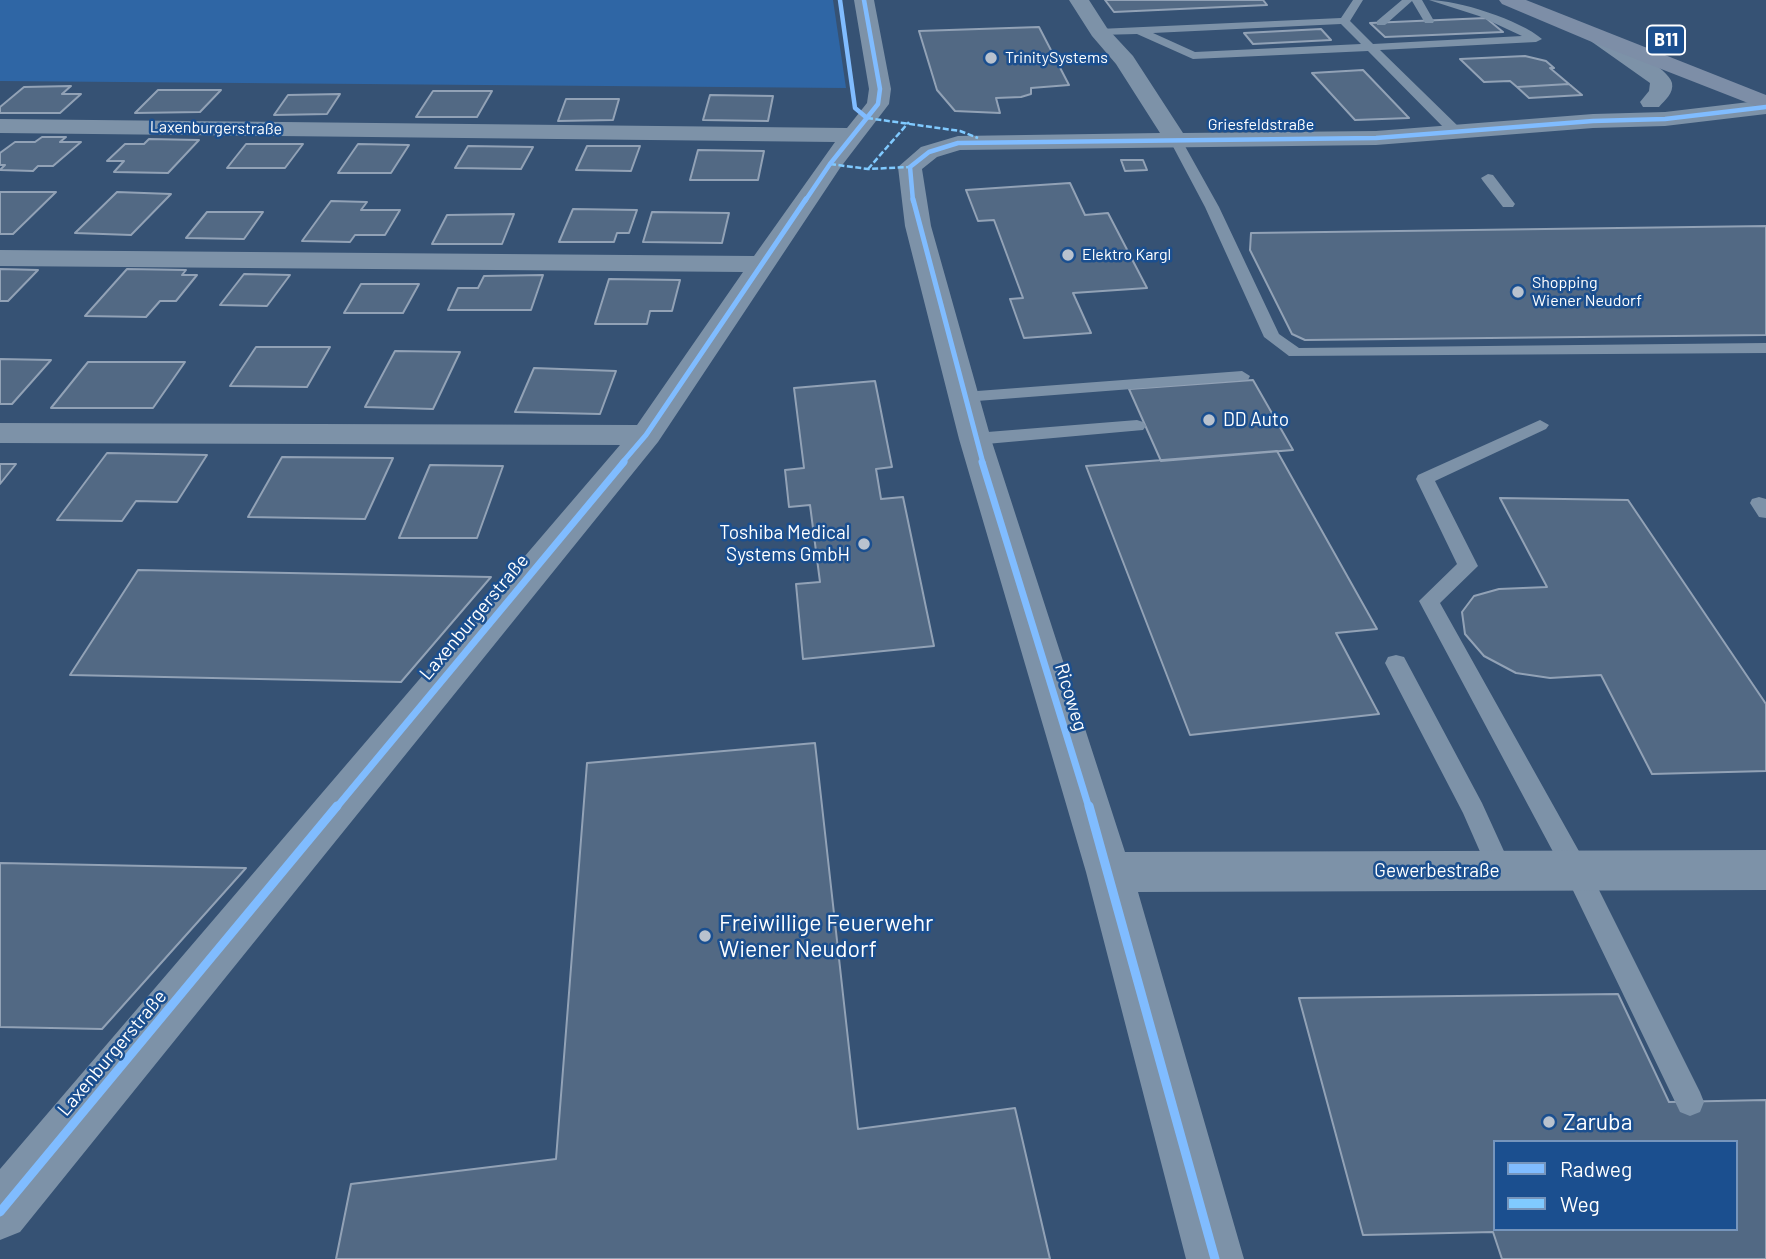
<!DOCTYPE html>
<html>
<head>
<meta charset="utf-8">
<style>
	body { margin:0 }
	#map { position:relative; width:1766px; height:1259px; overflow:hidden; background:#365274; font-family:Barlow,sans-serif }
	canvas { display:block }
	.legend { position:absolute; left:1493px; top:1140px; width:245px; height:91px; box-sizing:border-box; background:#1b4f8f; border:2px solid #7695bc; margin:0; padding:9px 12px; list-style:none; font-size:21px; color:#fff }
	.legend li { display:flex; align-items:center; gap:14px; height:35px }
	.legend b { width:35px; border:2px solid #7695bc }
</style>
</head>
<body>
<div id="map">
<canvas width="1766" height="1259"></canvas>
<ul class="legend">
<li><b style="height:9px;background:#80bcff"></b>Radweg</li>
<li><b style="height:9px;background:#80caff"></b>Weg</li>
</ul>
</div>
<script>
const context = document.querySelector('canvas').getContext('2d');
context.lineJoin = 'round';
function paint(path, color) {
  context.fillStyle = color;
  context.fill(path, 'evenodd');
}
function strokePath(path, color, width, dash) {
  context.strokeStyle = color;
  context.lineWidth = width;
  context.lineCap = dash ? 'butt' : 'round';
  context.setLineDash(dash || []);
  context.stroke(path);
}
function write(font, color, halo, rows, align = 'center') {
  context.font = font + ' Barlow,sans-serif';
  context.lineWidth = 5;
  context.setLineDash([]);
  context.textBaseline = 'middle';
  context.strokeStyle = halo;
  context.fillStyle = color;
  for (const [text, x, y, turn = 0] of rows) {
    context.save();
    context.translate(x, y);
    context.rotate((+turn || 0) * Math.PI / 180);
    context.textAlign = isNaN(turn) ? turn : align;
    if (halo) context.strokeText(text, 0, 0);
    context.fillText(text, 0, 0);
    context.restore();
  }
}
paint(new Path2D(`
	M0 0H833L846 88 0 81Z`), '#2f66a5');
const building = new Path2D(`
	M1105 0H1263L1267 5 1114 12Z
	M1486 18 1503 32 1385 37 1370 23Z
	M1039 27 1069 85 1031 88V94L1021 97 996 98 1000 113 955 111 937 90 919 31Z
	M1321 29 1331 40 1253 44 1244 33Z
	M1525 56 1546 61 1554 68H1550L1569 84 1517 87 1510 81 1484 82 1460 59Z
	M1363 70 1407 116 1409 118 1355 120 1312 73Z
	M1569 84 1582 95 1529 98 1517 87Z
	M71 86 62 94H81L60 113H0V107L24 87Z
	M158 90H221L200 112 135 113Z
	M433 91H492L477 117H416Z
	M340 94 327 114 274 115 288 95Z
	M710 95 773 96 768 121 703 120Z
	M566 99H619L613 120 558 121Z
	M42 137H66L60 142H81L53 166H38L33 171 0 170 5 165H0V153L15 142H35Z
	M149 139 199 140 168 173 114 172 124 161H107L125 144H144Z
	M246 144H303L285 168H227Z
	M358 144 409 145 391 173H338Z
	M468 146 533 147 521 169 455 168Z
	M587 146H640L631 171 576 170Z
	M698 150 764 151 758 180H690Z
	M1121 160H1143L1147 170 1125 171Z
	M1070 183 1085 215 1108 213 1147 288 1073 293 1091 333 1024 338 1010 299 1023 298 994 220 978 221 966 190Z
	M0 192H56L13 234H0Z
	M117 192 171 194 131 235 75 233Z
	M331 201 367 202 361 210H400L385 235H355L350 242 302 241Z
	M573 209 637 210 629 233H617L614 242H559Z
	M207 212H263L244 239 186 238Z
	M652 212 729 213 722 243 643 242Z
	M514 214 502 244H432L447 215Z
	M1766 226V335L1305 340 1292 334 1250 250 1251 233Z
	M0 269 38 270 8 301H0Z
	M127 269 186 270 182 275H197L176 301H160L146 317 85 316Z
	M244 274 290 275 267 306 220 305Z
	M543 275 531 310H448L458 288H478L484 276Z
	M609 279 680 280 672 311H650L647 324H595Z
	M361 284H419L403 313H344Z
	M256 347H330L307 387 230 386Z
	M395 351 460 352 433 409 365 407Z
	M0 359 51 360 12 404H0Z
	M88 362H185L153 408H51Z
	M534 368 616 371 600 414 515 412Z
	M1253 380 1293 450 1161 461 1129 389Z
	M875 381 892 467 876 469 881 499 903 497 934 646 803 659 796 584 820 582 810 505 789 507 785 470 804 468 794 388Z
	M1277 451 1377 629 1336 633 1379 714 1190 735 1086 466Z
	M107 453 207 455 177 502 136 501 122 521 57 520Z
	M282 457 393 458 365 519 248 517Z
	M0 464H16L0 484Z
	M430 465 503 466 477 538H399Z
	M1500 498 1628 500 1766 704V771L1652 774 1601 675 1550 678 1516 673 1484 656 1465 634 1462 612 1474 596 1499 589 1547 587Z
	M138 570 491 577 401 682 70 675Z
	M815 743 858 1129 1015 1108 1050 1259H336L351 1184 556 1159 587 763Z
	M0 863 246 868 102 1029 0 1027Z
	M1618 994 1669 1102 1766 1100V1259H1502L1493 1232 1363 1235 1299 998ZM1495 1142H1736V1229H1495Z`);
paint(building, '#526984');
strokePath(building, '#92a2b6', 2);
paint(new Path2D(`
	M1353 0H1363L1350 21 1373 44 1522 36 1479 16 1429 0C1458 0 1520 20 1542 39L1536 42 1380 50 1462 130 1463 133 1457 137 1452 136 1368 51 1193 59 1137 34 1099 35 1093 32 1099 29 1341 18ZM1341 24 1361 44 1195 52 1153 33Z
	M1402 0H1422L1434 21 1433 23H1425L1412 1 1385 25H1377V21Z
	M1175 135 1181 139 1219 207 1279 334 1299 348 1766 343V353L1289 356 1264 337 1205 207 1169 139Z
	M1488 174 1493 175 1515 204 1513 207H1503L1483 181 1481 178Z
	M1242 371 1250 376 1248 380 964 402 955 397 964 392Z
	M1137 420 1143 422 1146 426 1143 430 975 445 966 439 975 433Z
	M1540 420 1549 425 1546 429 1435 481 1478 566 1440 603 1585 862 1700 1092 1704 1102 1700 1112 1690 1116 1680 1112 1567 878 1419 601 1457 564 1416 479 1418 475Z
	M1759 497 1766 499V518L1759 517 1750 503 1752 499Z
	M1396 655 1404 657 1482 803 1513 871 1510 879 1501 882 1492 879 1463 813 1385 663 1388 657Z`), '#7d92a8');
paint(new Path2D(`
	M854 0H874L891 89 889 104 840 168 658 442 20 1232 0 1240V1169L620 445 0 443V423L637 425 743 272 0 266V250L754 256 835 142 0 133V119L847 128 867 103 869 89Z
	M1069 0H1089L1107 28 1133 56 1183 133 1376 131 1593 114 1665 112 1766 100V114L1665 126 1593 128 1376 145 960 150 937 157 922 169 931 226 991 439 1125 852 1766 850V890L1138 892 1244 1259H1186L1086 872 959 439 905 226 898 167 921 147 958 136 1160 133 1116 64 1092 36Z
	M1599 32 1606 34C1620 43 1669 68 1672 83 1674 93 1665 100 1659 107H1643L1640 102 1649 91 1650 83 1592 42 1589 38 1592 34Z`), '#7d92a8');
paint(new Path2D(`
	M1499 0H1526L1766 95V110L1592 42 1502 4Z`), '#7d8ea7');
strokePath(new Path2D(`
	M867 118 960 131 978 138
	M830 164 868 169 910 167
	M868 169 909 122`), '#80caff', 2.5, [6, 2.5]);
strokePath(new Path2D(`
	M840 0 855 108 867 118
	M805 201 830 164 878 104 880 89 864 0
	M913 201 910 167 929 152 958 143 1376 138 1593 121 1665 119 1766 107`), '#80bcff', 4.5);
strokePath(new Path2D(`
	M913 199 983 463
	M622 463 646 435 806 199`), '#80bcff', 5);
strokePath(new Path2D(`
	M982 462 1089 808
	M336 808 624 462`), '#80bcff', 7);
strokePath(new Path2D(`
	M1089 806 1215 1259
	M0 1212 337 806`), '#80bcff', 9);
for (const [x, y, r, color] of [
	[991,58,7,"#b9c2ce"],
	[1068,255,7,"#b9c2ce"],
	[1518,292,7,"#b9c2ce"],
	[1209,420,7,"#b9c2ce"],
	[864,544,7,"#b9c2ce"],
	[705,936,7,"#b9c2ce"],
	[1549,1122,7,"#b9c2ce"]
]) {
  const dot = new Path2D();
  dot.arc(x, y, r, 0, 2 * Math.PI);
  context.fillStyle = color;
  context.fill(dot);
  strokePath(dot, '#1b4f8f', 2.5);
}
write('16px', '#fff', '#1b4f8f', [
	["TrinitySystems",1005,58],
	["Elektro Kargl",1082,255],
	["Shopping",1532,283],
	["Wiener Neudorf",1532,301]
], 'left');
write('16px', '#fff', '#1b4f8f', [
	["Griesfeldstraße",1261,125],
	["Laxenburgerstraße",216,128,1]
]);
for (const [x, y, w] of [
	[1666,40,38]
]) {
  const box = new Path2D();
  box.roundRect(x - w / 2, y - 14.5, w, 29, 5);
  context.fillStyle = '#1b4f8f';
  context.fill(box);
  strokePath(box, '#fff', 2);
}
write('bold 18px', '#fff', null, [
	["B11",1666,40]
]);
write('19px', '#fff', '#1b4f8f', [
	["DD Auto",1223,420],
	["Toshiba Medical",850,533,"right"],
	["Systems GmbH",850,555,"right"]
], 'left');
write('19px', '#fff', '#1b4f8f', [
	["Laxenburgerstraße",474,617,-50],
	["Ricoweg",1071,697,73],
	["Gewerbestraße",1437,871],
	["Laxenburgerstraße",112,1053,-50]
]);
write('23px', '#fff', '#1b4f8f', [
	["Freiwillige Feuerwehr",719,923],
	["Wiener Neudorf",719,949],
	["Zaruba",1563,1122]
], 'left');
</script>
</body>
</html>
